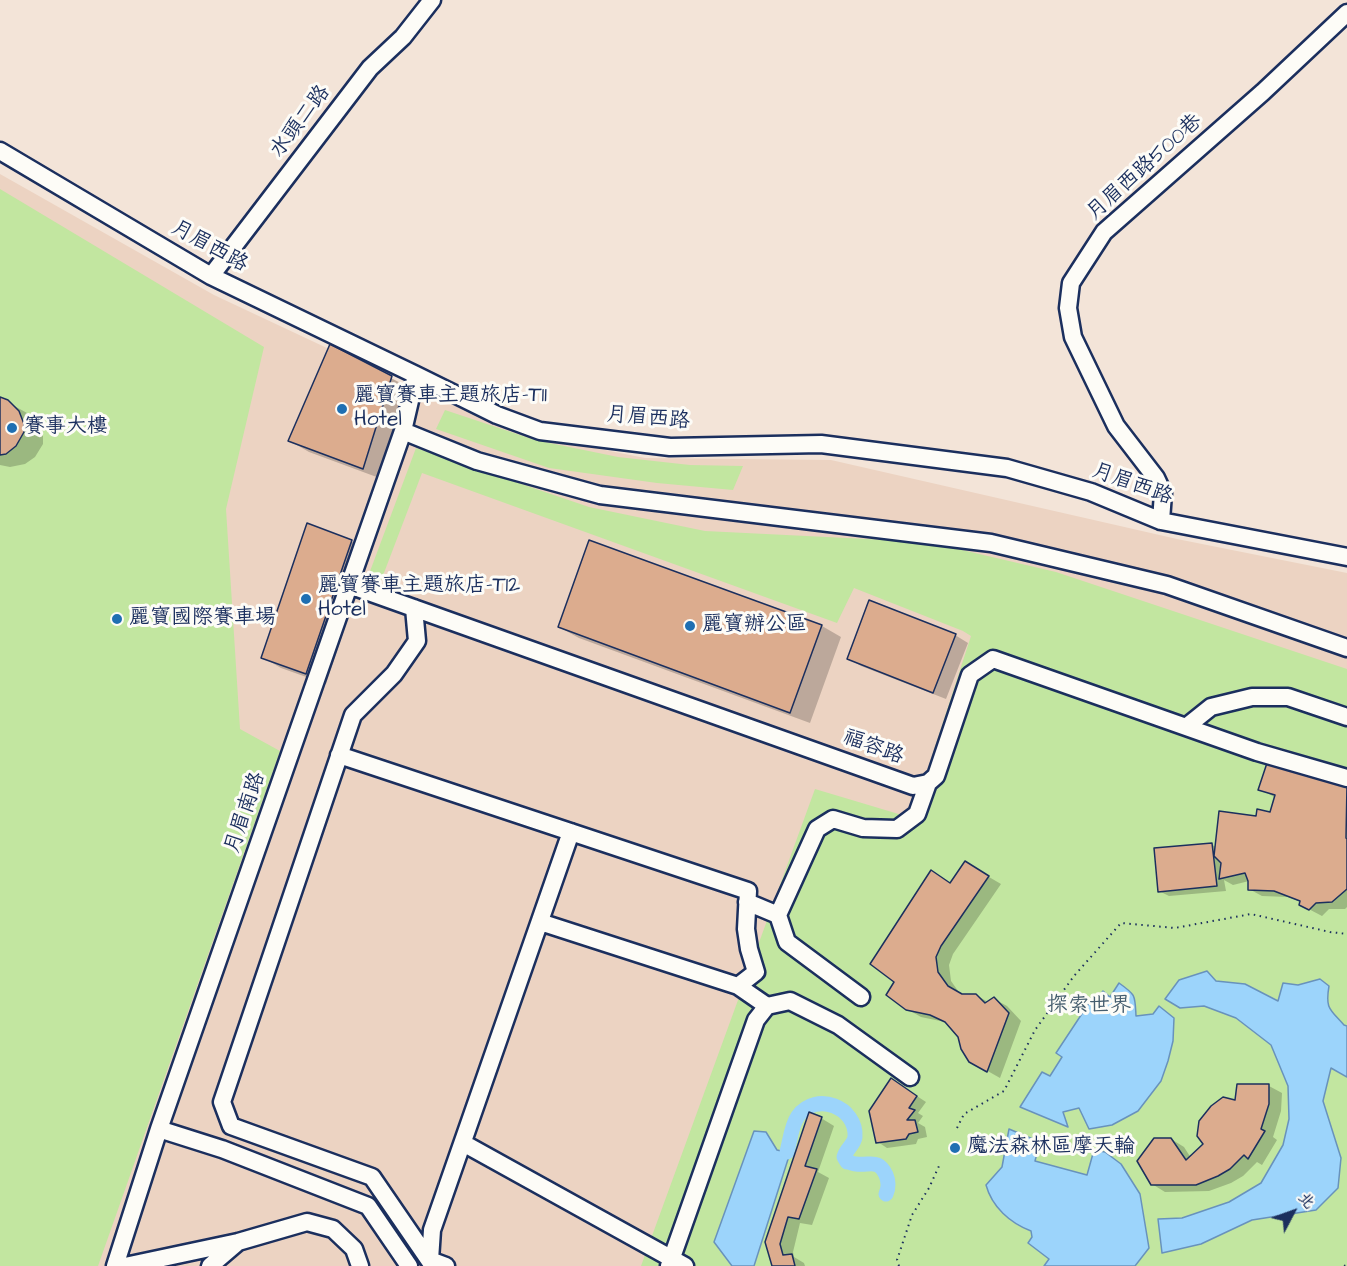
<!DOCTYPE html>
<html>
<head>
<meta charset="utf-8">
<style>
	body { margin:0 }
	#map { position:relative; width:1347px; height:1266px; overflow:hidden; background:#f3e4d8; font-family:"Architects Daughter","LXGW WenKai TC",sans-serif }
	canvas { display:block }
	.north { position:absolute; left:1263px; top:1182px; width:60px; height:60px; -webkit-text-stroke:4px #fdfcf7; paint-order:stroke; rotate:49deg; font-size:16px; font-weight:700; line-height:24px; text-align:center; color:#1b2f5e }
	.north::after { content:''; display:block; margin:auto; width:21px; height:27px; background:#1b2f5e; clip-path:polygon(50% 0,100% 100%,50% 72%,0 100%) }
</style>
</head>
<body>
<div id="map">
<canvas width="1347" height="1266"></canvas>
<div class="north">北</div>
</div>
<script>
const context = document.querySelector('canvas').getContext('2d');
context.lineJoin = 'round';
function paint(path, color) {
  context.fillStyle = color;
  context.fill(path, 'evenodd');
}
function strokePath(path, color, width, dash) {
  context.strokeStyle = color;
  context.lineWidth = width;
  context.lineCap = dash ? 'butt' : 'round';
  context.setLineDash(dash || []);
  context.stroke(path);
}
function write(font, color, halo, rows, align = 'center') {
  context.font = font + ' "Architects Daughter","LXGW WenKai TC",sans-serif';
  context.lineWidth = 6;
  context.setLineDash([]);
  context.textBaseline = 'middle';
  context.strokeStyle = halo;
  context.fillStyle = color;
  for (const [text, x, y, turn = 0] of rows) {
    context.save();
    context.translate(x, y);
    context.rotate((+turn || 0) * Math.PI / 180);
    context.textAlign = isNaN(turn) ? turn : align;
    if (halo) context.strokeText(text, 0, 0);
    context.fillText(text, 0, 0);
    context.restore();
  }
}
paint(new Path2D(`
	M0 174 214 295 425 394 525 434 645 458 831 460 1177 539 1347 573V1266H0Z`), '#ecd3c2');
paint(new Path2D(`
	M0 189 264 347 226 509 240 729 280 751 98 1266H0Z
	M445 410 535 440 618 457 690 465 743 466 733 490 657 483 549 468 436 429Z
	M416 448 589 507 705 531 928 542 1056 572 1347 669V768L1242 737 1347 782V1266H641L815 789 912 818 971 636 963 631 854 588 837 623 422 473 379 586 366 582Z`), '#c2e6a0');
const water = new Path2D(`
	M1207 971 1216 981 1245 984 1278 1001 1283 983 1298 985 1320 979 1329 986C1325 1009 1330 1009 1344 1025L1347 1026V1077L1331 1068 1323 1101 1341 1158 1338 1188 1316 1210 1252 1220 1201 1244 1162 1253 1158 1219 1182 1218 1229 1202 1261 1183 1283 1145 1289 1119 1288 1086 1271 1045 1236 1018 1204 1006 1180 1008 1165 999 1179 980Z
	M1119 983C1136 995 1135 995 1136 1016L1153 1014 1159 1006 1174 1018 1173 1041 1168 1061 1161 1081 1138 1111 1112 1125 1089 1129 1079 1108 1063 1112 1068 1127 1020 1107 1042 1072 1050 1076 1062 1057 1056 1053 1091 1000 1095 1003 1103 991 1110 997Z
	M1009 1129 1040 1142 1035 1161 1087 1175 1094 1150 1105 1152 1121 1164 1140 1194 1149 1248 1135 1266H1044L1049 1259 1028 1243 1032 1237 1031 1231C1010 1223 992 1207 986 1185L1002 1167Z
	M754 1131 766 1132 777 1150 790 1153 754 1266H732L714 1242Z`);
paint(water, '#9cd4fb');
strokePath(water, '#6892bc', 1.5);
paint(new Path2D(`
	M391 378 411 389 382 479 309 452 290 441Z
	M0 398 27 413 38 423 43 436V444L35 457 25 464 10 467 0 465Z
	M351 541 370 552 326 684 281 668 262 657Z
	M590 542 822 626 841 637 810 723 579 638 559 627Z
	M955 635 968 643 946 699 861 666 849 659Z
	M1270 759 1347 787V907L1345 909H1329L1322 916 1301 905V902L1288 897 1262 896 1249 889V881L1233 885 1224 880 1226 891 1169 896 1159 891 1212 845 1217 847 1257 818 1271 813 1276 798 1260 789Z
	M965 863 1001 884 953 954 949 965 951 981 961 995H976L988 1002 994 999 1007 1006 1021 1021 1000 1078 970 1061 959 1036 945 1022 921 1017 907 1009 951 884Z
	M900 1085 926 1102 918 1113 923 1116 918 1123 925 1127 927 1137 918 1139 916 1144 887 1148 878 1142Z
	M1269 1086 1282 1093 1281 1111 1273 1137 1277 1140 1262 1165 1257 1162 1243 1176 1231 1183 1209 1191 1165 1192 1152 1184 1171 1139 1184 1147 1191 1158 1206 1144 1236 1101Z
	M821 1118 834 1126 818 1172 829 1178 812 1225 800 1223 793 1252 794 1257 804 1263 805 1266H774L766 1242Z`), '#0003');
strokePath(new Path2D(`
	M787 1152C790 1141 791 1126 798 1116 816 1091 857 1107 855 1137 854 1145 846 1149 844 1157L847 1162C849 1162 854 1164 856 1164 870 1166 878 1158 886 1175 889 1182 889 1187 886 1194`), '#9cd4fb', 15);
const building = new Path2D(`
	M330 344 392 376 363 469 288 441Z
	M0 397 8 400 19 411 24 424V432L16 446 6 454 0 455Z
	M307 523 352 540 306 674 261 658Z
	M589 540 822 625 790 713 558 627Z
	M869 600 956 634 933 693 847 659Z
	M1269 757 1347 785 1346 838 1347 839V889L1332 902 1316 903 1309 910 1299 905 1300 901 1274 891 1248 890V881L1245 873 1219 879 1221 863 1214 856 1219 811 1256 816 1257 809 1270 812 1275 795 1258 790Z
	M1212 843 1217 886 1158 892 1154 848Z
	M965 861 989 876 941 946 936 957 938 972 948 986 962 994H976L985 1003 994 997 1009 1013 987 1072 969 1062 961 1049 958 1037 945 1022 930 1015 906 1010 886 995 894 982 870 964 931 870 950 883Z
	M891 1078 917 1096 909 1108 915 1110 907 1120H915L918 1132 909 1134 906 1139 876 1143 869 1111Z
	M1237 1084H1269V1104L1261 1129 1265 1131 1248 1159 1244 1155 1230 1169 1218 1176 1196 1185H1151L1137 1161 1154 1138H1171L1186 1160 1203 1144 1197 1136 1199 1121 1211 1106 1223 1097 1235 1100Z
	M809 1112 822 1117 805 1166 817 1169 799 1219 788 1217 780 1244 783 1255 792 1254 795 1266H772L765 1242Z`);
paint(building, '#dcac8e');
strokePath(building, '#1b2f5e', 1.5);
const minor = new Path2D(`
	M0 151 211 276 416 375 497 415 540 431 670 447 821 444 1007 468 1091 492 1161 521 1347 557
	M211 276 370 68 403 37 432 0
	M403 431 477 461 600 495 991 543 1167 585 1347 648
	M1161 521 1163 493 1156 478 1116 426 1073 337 1068 308 1071 283 1104 232 1263 92 1347 13
	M349 585 913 786 928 783 936 776 970 675 993 659 1257 752 1347 778
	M414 608 417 641 394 674 353 715 222 1102 231 1126 372 1177 433 1266
	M1186 727 1211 707 1252 697H1288L1347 717
	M339 755 748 891 746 929 749 949 756 972 738 986 767 1006
	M747 902 778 915
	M540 922 738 986
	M861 997 787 942 778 915 817 829 833 819 863 828 897 829 917 814 928 783
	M159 1129 222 1149 368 1206 409 1266
	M463 1143 685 1266
	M115 1266 159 1129 403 431 416 375
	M125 1266 238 1242 307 1222 333 1229 354 1249 360 1266
	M210 1266 237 1243
	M446 1266 430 1260 432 1230 571 832
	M669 1266 756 1020 767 1006 790 1001 838 1025 910 1077`);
strokePath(minor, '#1b2f5e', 21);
strokePath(new Path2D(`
	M957 1128 964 1114 1004 1091 1035 1030 1074 976 1121 923 1175 928 1251 914 1330 932 1347 934
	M899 1266 897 1260 912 1215 929 1188 939 1166
	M1344 1266 1347 1265`), '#1b2f5e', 2, [1.5, 4.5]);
strokePath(minor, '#fdfcf7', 16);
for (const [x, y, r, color] of [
	[342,409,6,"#1f6fb2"],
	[12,428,6,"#1f6fb2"],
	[306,599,6,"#1f6fb2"],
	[117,619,6,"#1f6fb2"],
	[690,626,6,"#1f6fb2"],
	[955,1148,6,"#1f6fb2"]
]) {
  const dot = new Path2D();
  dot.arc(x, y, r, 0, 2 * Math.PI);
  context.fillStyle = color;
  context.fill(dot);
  strokePath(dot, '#fdfcf7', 2);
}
write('21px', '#1b2f5e', '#fdfcf7', [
	["水頭二路",301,122,-53],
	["月眉西路500巷",1145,168,-42],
	["月眉西路",209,247,29],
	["月眉西路",648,419,5],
	["月眉西路",1132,485,20],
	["福容路",873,748,20],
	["月眉南路",246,813,-71]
]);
write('21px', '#1b2f5e', '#fdfcf7', [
	["麗寶賽車主題旅店-T11",354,397],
	["Hotel",354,421],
	["賽事大樓",24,428],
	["麗寶賽車主題旅店-T12",318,587],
	["Hotel",318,611],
	["麗寶國際賽車場",129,619],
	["麗寶辦公區",702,626],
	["魔法森林區摩天輪",967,1148]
], 'left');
write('21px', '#455d6e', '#fdfcf7', [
	["探索世界",1089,1007]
]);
</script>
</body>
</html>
